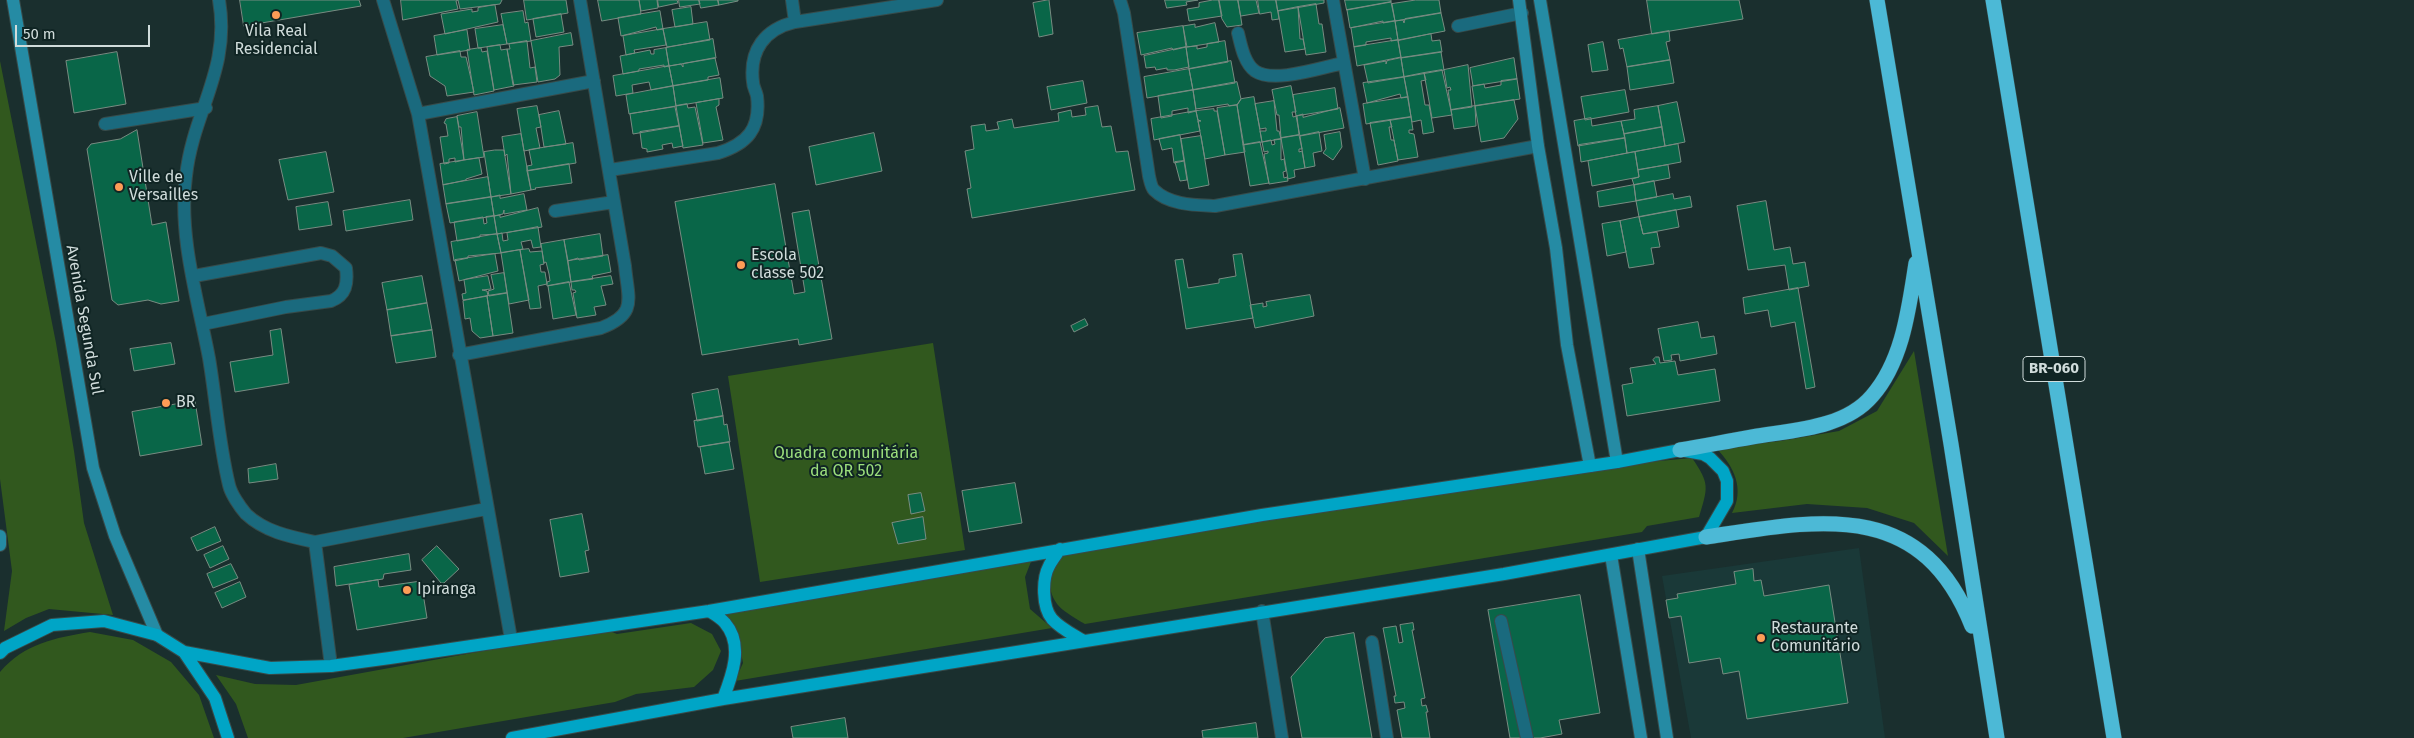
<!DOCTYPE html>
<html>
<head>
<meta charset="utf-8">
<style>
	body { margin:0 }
	#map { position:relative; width:2414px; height:738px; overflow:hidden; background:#1a2f2e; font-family:"Fira Sans",sans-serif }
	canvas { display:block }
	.scale { position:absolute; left:15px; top:25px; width:135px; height:22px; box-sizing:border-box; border:2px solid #d0dcdb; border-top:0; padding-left:6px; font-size:15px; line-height:18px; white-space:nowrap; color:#d0dcdb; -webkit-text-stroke:4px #102524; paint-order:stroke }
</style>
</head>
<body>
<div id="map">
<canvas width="2414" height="738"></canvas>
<div class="scale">50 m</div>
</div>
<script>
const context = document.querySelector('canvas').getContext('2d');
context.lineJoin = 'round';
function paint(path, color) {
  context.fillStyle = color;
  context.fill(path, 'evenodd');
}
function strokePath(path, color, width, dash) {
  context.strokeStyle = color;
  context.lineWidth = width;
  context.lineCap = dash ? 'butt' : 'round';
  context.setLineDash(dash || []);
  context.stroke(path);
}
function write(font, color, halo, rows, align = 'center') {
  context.font = font + ' "Fira Sans",sans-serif';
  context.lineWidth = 4;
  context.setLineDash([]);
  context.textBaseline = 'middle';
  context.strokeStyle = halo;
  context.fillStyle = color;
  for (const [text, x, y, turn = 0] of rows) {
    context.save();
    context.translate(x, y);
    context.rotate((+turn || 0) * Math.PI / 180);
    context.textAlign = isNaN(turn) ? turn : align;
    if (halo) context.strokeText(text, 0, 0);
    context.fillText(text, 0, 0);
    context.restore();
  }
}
paint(new Path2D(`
	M1859 548 1885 738H1691L1662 576Z`), '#1a3938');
paint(new Path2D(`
	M0 61 56 343 74 451 84 523 113 615 49 609 26 618 4 631 12 571 0 479Z
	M933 343 965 550 760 582 728 376Z
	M1914 351 1948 556 1914 523 1867 508 1807 504 1732 513C1745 489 1734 466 1716 448L1780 441 1839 431 1877 411Z
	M1692 458C1710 484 1708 487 1699 517L1647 526 1642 532 1085 624C1058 608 1050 604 1048 571L1065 553 1628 459 1637 463Z
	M1034 554 1025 577 1030 609 1052 628 735 681 743 663 736 628 720 609Z
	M691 623 712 634 721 651 713 670 694 687 636 694 615 702 403 738H248L236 704 216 675 255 684 296 685 604 629 617 634Z
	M90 632 133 640 171 662 199 695 214 738H0V672C25 643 55 638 90 632Z`), '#31581e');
const building = new Path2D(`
	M240 0H359L361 6 244 26Z
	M401 0H458L456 1 458 9 403 20Z
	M502 0 500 4 460 9 458 0Z
	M524 0H566L568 13 527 20Z
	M598 0H639L641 14 602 21Z
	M657 0 658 8 641 11 639 0Z
	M658 0H677L678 3 659 7Z
	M679 0H699L700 4 680 7Z
	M699 0H718L719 5 701 8Z
	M718 0H738V1L719 5Z
	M1049 0 1053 34 1039 37 1033 3Z
	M1165 0H1198L1186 2 1187 5 1167 8Z
	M1213 0H1219L1222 16 1189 21 1187 9 1199 7V3Z
	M1219 0H1238L1242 25 1227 27 1222 19Z
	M1238 0H1256L1259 13 1241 16Z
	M1258 0H1276L1279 19 1272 20 1271 12 1260 14Z
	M1276 0H1324V3L1278 11Z
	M1345 0H1391V2L1347 10Z
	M1416 0H1439L1441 13 1395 21 1392 4Z
	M1647 0H1739L1743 19 1652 34Z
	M1391 2 1395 21 1383 23V21L1350 28 1347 10Z
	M1316 4 1319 24H1322L1326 52 1306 55 1298 7Z
	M495 5 498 22 445 34 441 14 472 9V12L478 11V8Z
	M691 7 693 24 675 27 672 10Z
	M1298 7 1300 39H1303L1305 49 1285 52 1278 11Z
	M523 11 525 23 528 22 531 41 507 44 501 14Z
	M660 11 663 29 657 30 656 27 621 36 618 18Z
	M1441 13 1445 31 1398 40 1395 21 1403 20 1404 23 1405 19Z
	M561 14 564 32 536 37 533 19Z
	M1395 21 1398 40 1391 41V38L1366 42V45L1354 47 1351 28Z
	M707 22 710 40 667 47 663 29Z
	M1215 23 1219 42 1187 47 1183 26 1195 24V27Z
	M503 25 507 44 478 48 475 29Z
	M1183 26 1186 47 1173 50 1172 48 1141 55 1137 33Z
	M663 29 666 45 634 50 635 53 626 55 623 36Z
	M467 30 470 50 437 55 434 36Z
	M1669 31 1670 41 1666 42 1670 60 1627 67 1623 48 1620 49 1618 40Z
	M571 33 573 45 559 47 560 75 555 79 538 82 531 41Z
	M1431 34 1432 41 1440 40 1442 52 1401 58 1398 41Z
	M713 39 716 58 669 66 666 48Z
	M1398 40 1401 57 1357 66 1354 47Z
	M527 41 530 68 535 67 537 82 513 85 507 49H510L509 44Z
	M1225 41 1228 62 1189 69 1186 47 1197 46V49L1207 47V44Z
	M1603 42 1608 70 1592 72 1588 45Z
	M500 45 501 50 507 49 514 86 494 90 487 47Z
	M1186 47 1189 67 1174 70H1167V68L1156 70 1155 67 1146 68 1144 56Z
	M478 48H481L482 52 487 51 494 91 474 95 467 50Z
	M666 48 669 66 664 67V65L639 69V71L623 74 620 56 650 50 651 54H654V50Z
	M460 51 461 57H466L474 92 447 96 445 86 430 76 426 57Z
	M117 52 126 104 74 113 66 61Z
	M1441 52 1444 70 1404 77 1401 58Z
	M715 58 719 75 708 77V80L673 86 669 66 681 64 683 67V64Z
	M1401 58 1404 77 1368 83 1364 65 1386 61V64L1387 61Z
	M1514 58 1517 79 1473 86 1470 68Z
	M1670 60 1674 83 1630 90 1627 67Z
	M1231 61 1235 83 1193 90 1189 69Z
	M1468 65 1472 107 1451 110 1448 90H1451L1450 87 1447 88 1444 70Z
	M669 66 673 86 651 90 649 82 632 85 633 93 616 96 613 76Z
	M1189 69 1193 90 1147 98 1144 77Z
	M1442 70 1452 115 1432 118 1424 73Z
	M1424 73 1426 80 1421 81 1425 105H1429L1434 132 1423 134 1421 120 1412 122 1404 77Z
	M1404 77 1408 97 1401 98 1400 94 1367 103 1363 83Z
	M720 78 723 98 676 106 673 86Z
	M1517 79 1520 99 1475 106 1472 86 1484 84 1485 88 1501 85V81Z
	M1083 81 1087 103 1051 110 1047 87Z
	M1237 82 1241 99 1237 105 1229 106 1228 104 1196 109 1193 90Z
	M673 86 676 106 629 114 626 95Z
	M1291 86 1296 112H1292L1293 117 1297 116 1299 135 1281 138 1279 115H1277L1272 90Z
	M1335 88 1338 109 1296 116 1293 95Z
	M1193 90 1196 111 1188 113V108L1172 111V116L1161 118 1158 96Z
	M1625 90 1629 112 1585 120 1581 97Z
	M1254 97 1262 142 1243 145 1237 105 1241 99Z
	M1408 97 1411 117 1366 124 1363 104Z
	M719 99V105L716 107 723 140 703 143 696 103Z
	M1514 100 1518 119 1504 138 1481 142 1475 106Z
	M1274 101 1277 131H1279L1281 139 1262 142 1260 131H1266V128L1260 129 1255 104Z
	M1677 102 1685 142 1665 146 1658 106Z
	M687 104 688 108 695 107 703 145 683 148 676 106Z
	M1237 105 1245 152 1225 155 1217 108Z
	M537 106 541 127 536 128 540 148 524 151 517 109Z
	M1098 106 1102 127 1111 126 1116 152 1128 151 1135 190 972 218 967 189 971 188 965 151 974 149 971 126 985 124 986 131 999 129 997 122 1012 119 1014 128 1059 121 1058 113 1071 110 1072 117 1086 115 1085 108Z
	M1475 106 1476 126 1454 129 1451 110Z
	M1658 106 1662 127 1624 134 1621 121 1635 119 1634 110Z
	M675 107 679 126 633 134 630 114Z
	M1340 108 1344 128 1300 136 1296 116 1303 114V117Z
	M1214 109V111H1217L1225 155 1205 159 1198 121H1201L1198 120 1196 111Z
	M559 111 566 144 544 147 539 115Z
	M1196 111 1200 131 1154 140 1151 119Z
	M477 112 484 157 464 160 461 127H459L457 116Z
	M457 117 464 160 455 162V158L449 159V163L444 164 440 137 448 136 446 124 444 123 446 119Z
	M1411 117 1413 130H1409V133L1414 134 1418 157 1398 160 1390 120Z
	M1591 118 1592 126 1621 121 1625 138 1578 146 1574 121Z
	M1390 120 1392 127H1389L1391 140H1394L1398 161 1378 165 1370 123Z
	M679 126 683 146 673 148 672 143 662 145 663 149 647 152V149L642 148 640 132Z
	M1662 127 1665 146 1627 153 1624 134Z
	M137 130 152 225 166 222 179 301 161 304 148 300 118 305 112 300 87 149 91 144 120 139Z
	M1319 132 1322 151 1313 153 1315 166 1305 168 1300 136Z
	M1340 132 1342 147 1333 160 1323 153 1326 149 1324 135Z
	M874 133 882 171 816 185 809 147Z
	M521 134 531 190 511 194 507 154 505 156 502 137Z
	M1180 135 1184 161 1174 163 1172 148 1162 150 1159 139Z
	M1299 135 1302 149H1299V152L1302 151 1305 168 1294 170 1295 177 1288 179 1281 138Z
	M1201 136 1209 185 1189 189 1181 139Z
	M1625 138 1627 153 1581 162 1579 145Z
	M1281 139V160L1284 159 1286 171 1283 172 1284 178 1287 177 1288 181 1269 184 1264 154 1268 153V151L1264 152 1262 142 1271 140 1272 145 1275 144 1274 140Z
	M1260 142 1269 183 1250 186 1243 145Z
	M573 143 576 163 527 171V166L532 165 529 150Z
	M1678 144 1681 162 1638 170 1635 152Z
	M495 150H504L511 194 491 197 484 152Z
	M326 152 334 192 288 200 279 160Z
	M1635 152 1639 177 1592 186 1588 161Z
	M479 158 482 174 466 179V180L443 185 440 164Z
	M1184 161 1187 180 1180 181 1175 162Z
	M569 164 572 183 535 188 536 189 531 190 527 171Z
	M1668 165 1670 178 1634 185 1632 179 1639 177 1638 170Z
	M488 177 491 197 446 204 443 185Z
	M1654 181 1657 197 1636 201 1634 185Z
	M775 184 794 294 805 292 792 213 809 210 832 339 799 345 798 339 702 355 675 202Z
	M1634 185 1636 201 1599 207 1597 192Z
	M524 194 527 210 504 214V210L503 214 494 216 491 197 500 195V198Z
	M1673 194 1674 199 1690 196 1692 207 1639 217 1636 201Z
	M491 197 494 216 450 223 446 204Z
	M410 200 413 220 346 231 343 211Z
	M1766 201 1774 250 1790 247 1793 264 1805 262 1809 286 1789 290 1785 265 1748 270 1737 206Z
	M328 202 332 225 299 230 296 207Z
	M538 208 542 227 497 234 494 216 500 215V217Z
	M1676 210 1679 227 1643 234 1639 217Z
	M494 216 497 234 480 235V237L457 241 454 222 483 217 484 224 487 223 486 217Z
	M1639 217 1643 234 1657 232 1660 247 1651 248 1654 264 1629 268 1620 221Z
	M1620 221 1626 252 1607 256 1602 224Z
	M538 227 541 247 533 248 531 240 521 242 523 249 501 253 497 234 502 233 503 241 508 240 507 233Z
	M497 234 501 253 468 256V258L454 261 451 242Z
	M600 234 603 256 579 260 578 258 568 261 564 240Z
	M564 240 571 282 547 286V282L550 281 549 274 546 262 544 263 541 244Z
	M529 249 530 252 542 251 544 264 540 265 541 272H545L547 284 538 286 541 308 530 309 520 250Z
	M520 250 529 300 509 304 501 253Z
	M495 254 498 271 459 281 455 260Z
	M1242 254 1253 318 1186 329 1175 260 1183 259 1188 288 1219 283V279L1236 276 1233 255Z
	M608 255 611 272 592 276 593 279 571 282 568 261Z
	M504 273 507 293 489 296 488 291 494 289 491 275Z
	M422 276 427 303 387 310 382 283Z
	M488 276 491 289 482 290 487 291 488 296 463 300 462 294 466 293 464 280Z
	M611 276 613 284 601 286 606 305 594 307 596 315 577 318 573 293 576 292 575 290H572L571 282Z
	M569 282 576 315 553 319 548 286Z
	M1798 288 1815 387 1806 389 1795 322 1771 327 1768 310 1745 314 1743 298Z
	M507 293 513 333 493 336 487 296Z
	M1310 295 1314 316 1255 328 1250 305 1263 303V307L1267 306 1266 302Z
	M487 296 493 336 480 338 472 331 470 318 465 319 463 301Z
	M427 303 432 330 391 336 387 310Z
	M1085 319 1088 325 1074 332 1071 326Z
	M1698 322 1701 338 1714 336 1717 354 1680 361 1679 354 1671 355 1672 360 1664 361 1658 329Z
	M281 329 289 383 235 392 230 362 273 355 270 331Z
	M432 330 436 357 396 363 391 336Z
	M171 343 175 364 134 371 130 349Z
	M1656 357H1659L1660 363 1675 361 1678 375 1715 369 1720 401 1627 416 1622 385 1633 383 1630 368 1656 364 1653 360Z
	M718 389 723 416 697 421 692 394Z
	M195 401 202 445 140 456 132 412Z
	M723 416 724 425 727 424 730 442 698 447 694 421Z
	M729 442 734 469 705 474 700 447Z
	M276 464 278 479 249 483 248 469Z
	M1015 483 1022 523 969 532 962 491Z
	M921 493 925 511 911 514 908 495Z
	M582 514 589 550 585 551 589 572 560 577 550 520Z
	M923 517 926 539 898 544 892 523Z
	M215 527 221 541 197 551 191 538Z
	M223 546 229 559 210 568 204 555Z
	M437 546 459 569 444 583H441L422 560Z
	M409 554 411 570 384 574 383 579 336 586 334 567Z
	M231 564 238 578 213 588 207 574Z
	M1753 569 1754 581 1761 580 1764 596 1829 585 1848 703 1747 719 1739 671 1723 674 1720 658 1689 663 1681 616 1669 618 1666 600 1678 598 1677 594 1736 584 1734 572Z
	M378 580 379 587 421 581 427 618 357 630 349 585Z
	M240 582 246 597 222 608 215 593Z
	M1580 595 1600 713 1559 720 1562 734 1540 738H1510L1488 610Z
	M1413 623 1414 630H1412L1425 698 1421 699 1422 706 1426 705 1428 712H1426L1430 738H1402L1397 710 1405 708 1404 702 1395 703 1394 696H1396L1383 628 1396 626 1399 643 1403 642 1400 625Z
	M1354 633 1372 738H1302L1291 677 1325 638Z
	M845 718 848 738H793L791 727Z
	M1256 723 1258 738H1203L1202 731Z`);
paint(building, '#096648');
strokePath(building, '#788c82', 1);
const street = new Path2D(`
	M219 0C231 70 193 111 186 176 178 235 198 300 209 358 216 400 219 444 229 485 231 494 240 507 246 514 265 532 291 537 315 542L486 509
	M383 0 418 114 511 639
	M792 0 795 22 937 0
	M1120 0 1124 13 1149 176C1150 180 1151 187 1154 190 1169 205 1195 205 1215 206L1538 146
	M1333 0 1365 179
	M1458 26 1522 13
	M1238 33C1241 45 1244 63 1255 71 1274 84 1322 67 1344 63
	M418 114 594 81
	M105 124 206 108
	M610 170 718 153C747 144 761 129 757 96 756 91 753 87 753 82 749 50 765 29 795 22
	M555 211 614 202
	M194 276 321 253 332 256 346 268C348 284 346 295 331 301L286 307 203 324
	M459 355 601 328C638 314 628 299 625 266L580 0
	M315 542 331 666
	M1262 611 1282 738
	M1501 621 1527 738
	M1372 642 1387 738`);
const secondary = new Path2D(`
	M13 0 93 468 115 536 157 635
	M1519 0 1538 146 1556 248 1567 345 1590 466
	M1540 0 1617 462
	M0 536V545
	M1638 549 1667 738
	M1611 555 1641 738`);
const primary = new Path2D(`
	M1060 549C1057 554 1052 560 1049 566 1042 579 1042 607 1052 619 1060 628 1072 634 1082 640
	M709 611C714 614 721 618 725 623 744 645 732 676 723 699
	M184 652 270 668 331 666 390 658 709 611 1262 515 1617 462 1680 450 1703 454 1710 458 1723 471 1727 481V501L1706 537 1504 574 723 699 512 738
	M0 653 5 648 52 625 104 621 157 635 184 652 215 698 228 738`);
const highway = new Path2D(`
	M1877 0 1951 444 1997 738
	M1993 0 2114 738
	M1680 450C1704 446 1728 441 1752 437 1791 430 1844 429 1872 396 1903 361 1909 307 1916 263
	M1706 537C1818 520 1921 497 1972 626`);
strokePath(street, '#374b4a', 14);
strokePath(secondary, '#374b4a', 14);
strokePath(primary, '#374b4a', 14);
strokePath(highway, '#374b4a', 16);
strokePath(street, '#1a6a7e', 12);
strokePath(secondary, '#258ba4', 12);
strokePath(primary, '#00a5c6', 12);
strokePath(highway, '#4cb9d6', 15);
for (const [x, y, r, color] of [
	[276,15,5,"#fd9c56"],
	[119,187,5,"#fd9c56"],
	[741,265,5,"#fd9c56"],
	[166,403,5,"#fd9c56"],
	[407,590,5,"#fd9c56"],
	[1761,638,5,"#fd9c56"]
]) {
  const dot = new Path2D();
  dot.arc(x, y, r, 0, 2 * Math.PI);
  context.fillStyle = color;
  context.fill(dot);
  strokePath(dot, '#102524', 2);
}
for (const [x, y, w] of [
	[2054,369,62]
]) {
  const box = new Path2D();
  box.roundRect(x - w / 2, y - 12.5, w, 25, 4);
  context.fillStyle = '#102524';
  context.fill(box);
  strokePath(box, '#d0dcdb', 1);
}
write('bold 15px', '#d0dcdb', null, [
	["BR-060",2054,369]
]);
write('16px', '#d0dcdb', '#102524', [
	["Vila Real",276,32,"center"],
	["Residencial",276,50,"center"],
	["Ville de",129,178],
	["Versailles",129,196],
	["Escola",751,256],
	["classe 502",751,274],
	["BR",176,403],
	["Ipiranga",417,590],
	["Restaurante",1771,629],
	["Comunitário",1771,647]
], 'left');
write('16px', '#d0dcdb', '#102524', [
	["Avenida Segunda Sul",84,320,80]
]);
write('16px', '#9bde7c', '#102524', [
	["Quadra comunitária",846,454],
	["da QR 502",846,472]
]);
</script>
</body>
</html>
